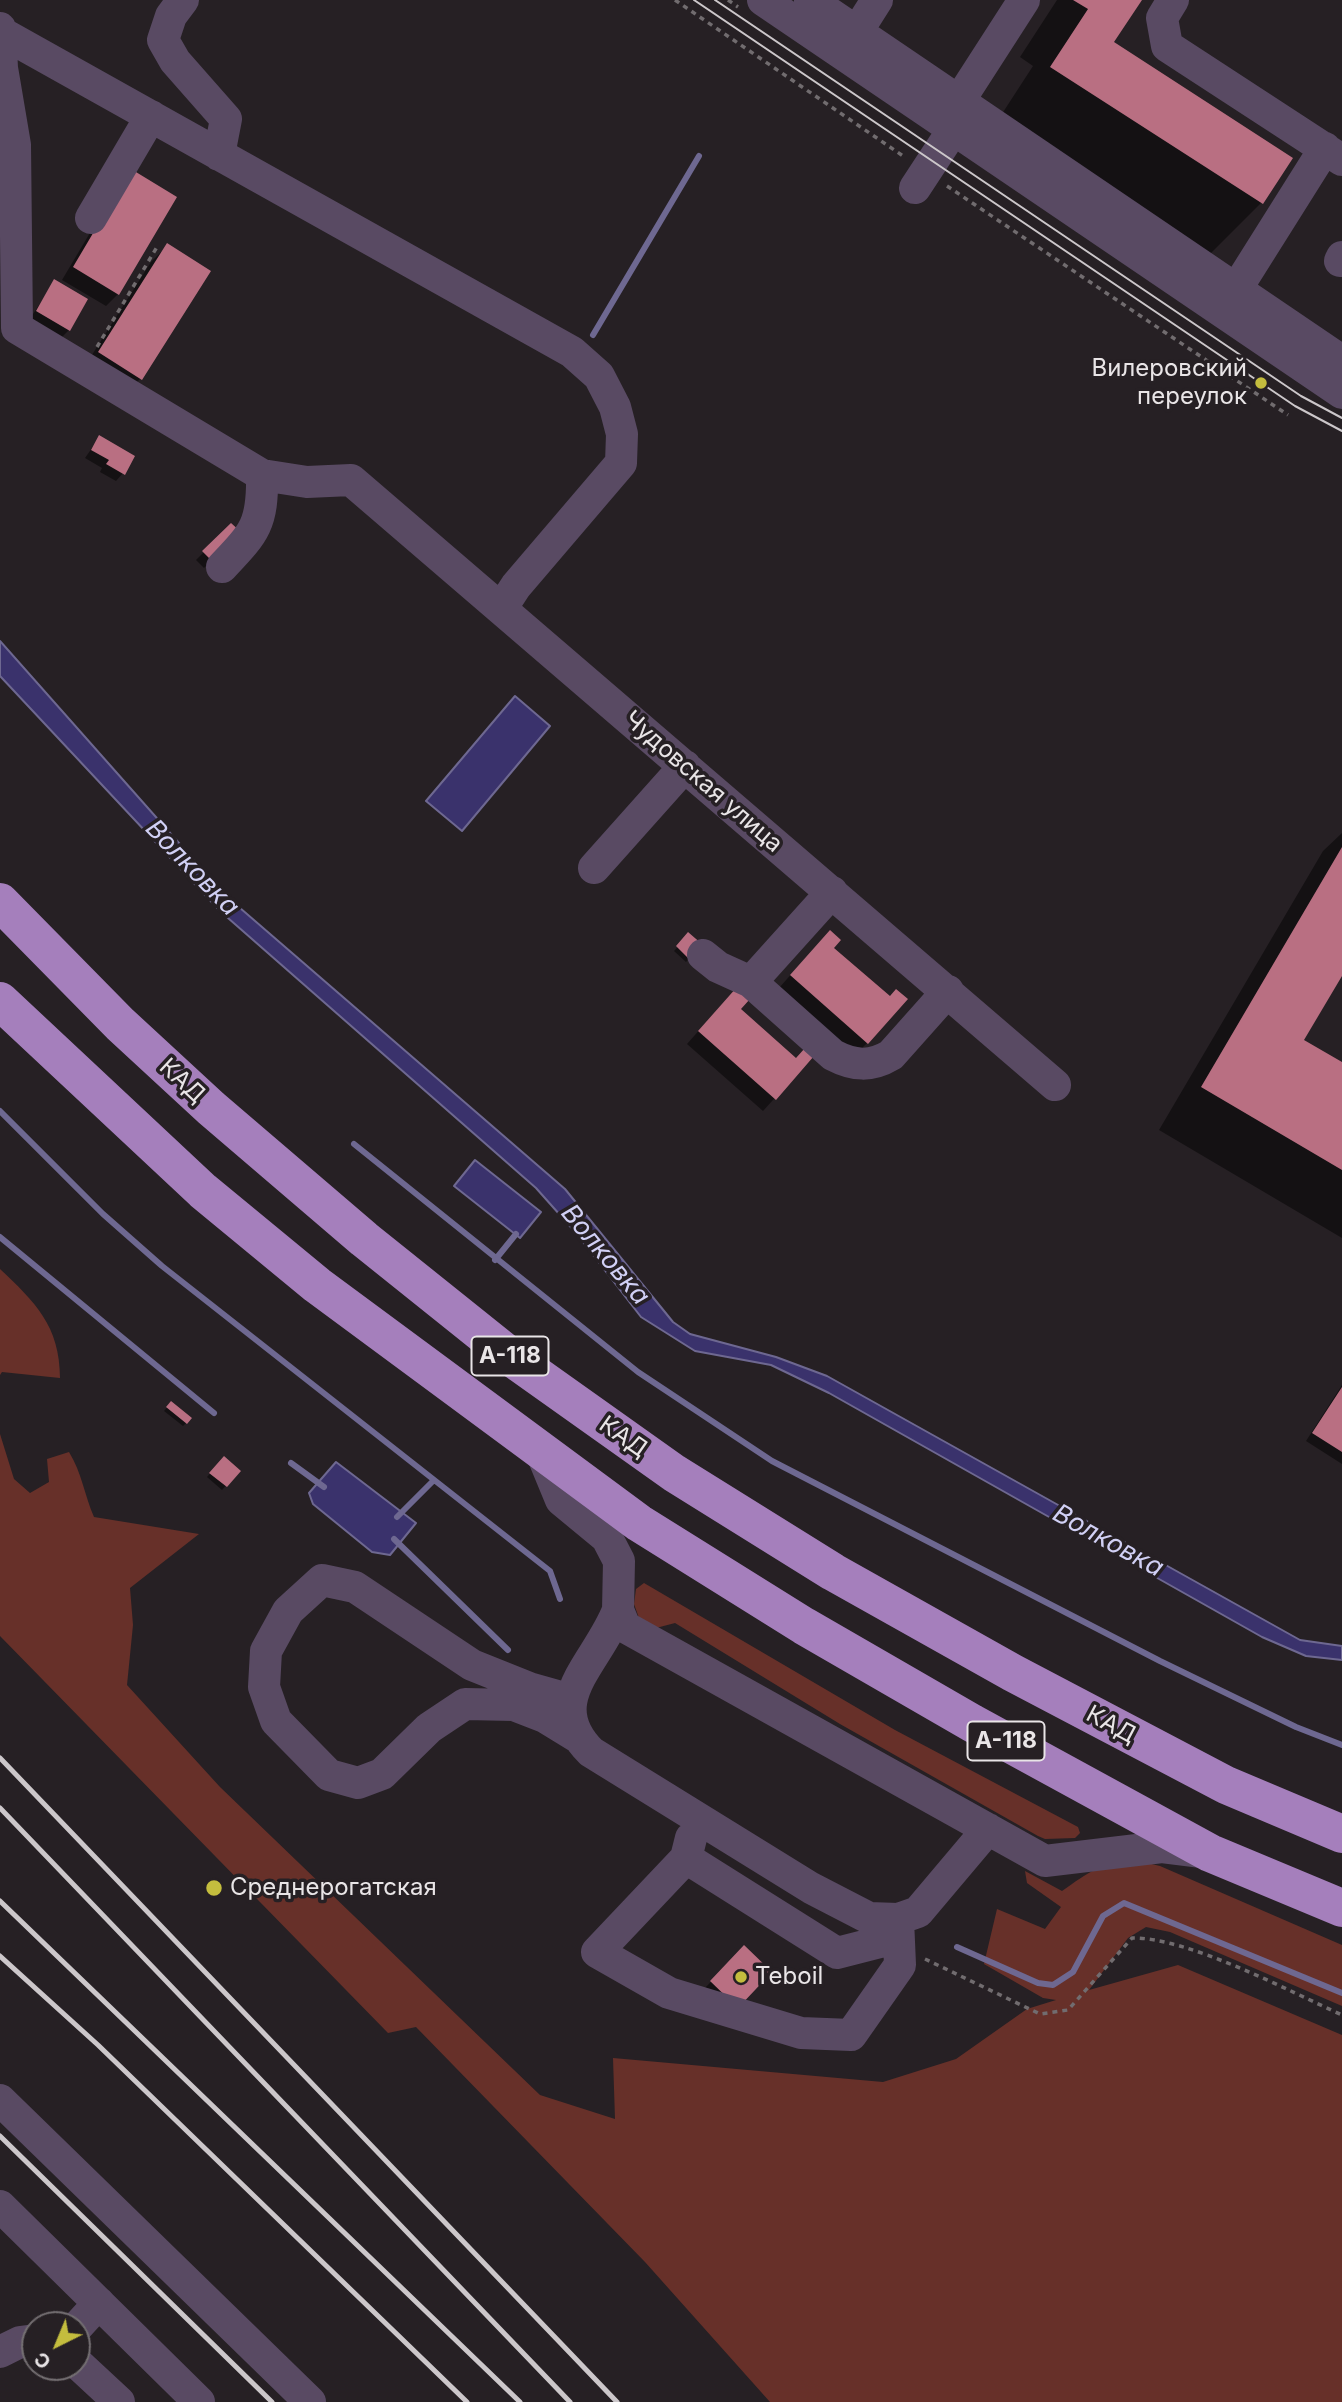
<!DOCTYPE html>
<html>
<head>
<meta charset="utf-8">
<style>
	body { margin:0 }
	#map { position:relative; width:1342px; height:2402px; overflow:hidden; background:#262024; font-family:Inter,sans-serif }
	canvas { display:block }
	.north { position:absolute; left:21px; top:2311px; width:70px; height:70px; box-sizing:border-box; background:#262024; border:2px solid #746f72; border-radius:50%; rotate:223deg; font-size:19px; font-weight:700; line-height:28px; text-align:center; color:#e9e5e7 }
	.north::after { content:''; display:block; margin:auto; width:24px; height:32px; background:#c4bd3e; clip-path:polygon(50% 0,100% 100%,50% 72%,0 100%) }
</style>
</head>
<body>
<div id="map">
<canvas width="1342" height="2402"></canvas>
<div class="north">С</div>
</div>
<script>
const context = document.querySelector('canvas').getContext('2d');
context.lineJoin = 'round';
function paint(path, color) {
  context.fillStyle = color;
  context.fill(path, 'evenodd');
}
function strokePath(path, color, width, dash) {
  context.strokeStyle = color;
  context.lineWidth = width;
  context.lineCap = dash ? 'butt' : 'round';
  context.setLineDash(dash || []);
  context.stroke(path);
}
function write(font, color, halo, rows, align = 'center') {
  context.font = font + ' Inter,sans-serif';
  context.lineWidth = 7;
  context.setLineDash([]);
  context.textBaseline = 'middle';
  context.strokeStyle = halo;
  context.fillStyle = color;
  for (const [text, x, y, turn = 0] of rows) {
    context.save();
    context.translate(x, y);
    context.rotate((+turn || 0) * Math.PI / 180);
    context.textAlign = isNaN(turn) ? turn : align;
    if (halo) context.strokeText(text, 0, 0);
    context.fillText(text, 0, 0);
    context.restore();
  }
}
paint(new Path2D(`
	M0 1269C35 1302 60 1326 60 1378L2 1372 0 1375Z
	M0 1434 14 1479 30 1493 49 1482 47 1459 69 1452C82 1473 84 1494 94 1517L199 1534 130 1588 133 1625 127 1685 220 1787 540 2095 615 2119 613 2058 883 2082 956 2059 1027 2009 1056 2000 1043 1998 984 1964 997 1909 1045 1929 1061 1907 1027 1883 1025 1871 1062 1891C1098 1865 1117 1854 1160 1866L1342 1945V2006L1170 1932 1146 1927 1128 1938 1089 1990 1178 1965 1342 2035V2402H770L645 2262 416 2027 388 2033 0 1636Z
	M644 1583 895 1730 1078 1827 1080 1833 1075 1838 1045 1839 1038 1836 840 1724 675 1623 656 1628 639 1618 634 1604 636 1589Z`), '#673029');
const water = new Path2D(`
	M0 641 225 895 565 1189 673 1322 690 1334 776 1357 827 1376 1300 1640 1342 1646V1660L1306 1656 1262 1637 829 1393 771 1365 695 1351 641 1317 576 1233 536 1188 220 911 0 676Z
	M515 696 550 726 462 831 426 801Z
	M475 1160 541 1212 520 1238 454 1186Z
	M336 1462 416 1523 390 1555 372 1552 313 1504 309 1493Z`);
paint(water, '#3a326c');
strokePath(water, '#6e6891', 2);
paint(new Path2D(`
	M1057 0H1140L1112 43 1290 158 1261 203 1205 259 996 123 1033 66 1020 57Z
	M119 184 118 294 106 306 62 280Z
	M167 246 140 379 124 395 83 369 151 262Z
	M55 281 69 330 61 338 29 320Z
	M99 438 123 473 116 481 100 472 102 468 85 458Z
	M231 525 239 533 204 568 196 560Z
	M1342 833V972L1302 1040 1342 1064V1238L1159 1130 1323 851Z
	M689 935 701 946 686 962 674 951Z
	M818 944 832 948 867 1043 855 1055 779 988Z
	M725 1001 796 1060 812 1057 763 1111 687 1044Z
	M1342 1385V1464L1306 1441Z
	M171 1403 190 1419 183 1426 164 1411Z
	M224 1458 239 1471 222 1490 207 1477Z
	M744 1948 729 2015 703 1990Z`), '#0007');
strokePath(new Path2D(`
	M593 335 699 156
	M0 1111 103 1214 162 1266 550 1571 560 1599
	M354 1144 638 1372 772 1461 1160 1661 1296 1727 1342 1745
	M0 1237 214 1413
	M495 1260 516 1234
	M291 1463 324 1487
	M397 1517 434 1480
	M394 1539 508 1650
	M957 1947 1038 1983 1053 1985 1073 1972 1103 1916 1124 1903 1342 1993`), '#6e6891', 6);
paint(new Path2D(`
	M1073 0H1142L1114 42 1293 158 1263 204 1050 67 1088 9Z
	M131 169 177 197 119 295 73 267Z
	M167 243 211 271 142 380 98 352Z
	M54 279 88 299 70 331 36 311Z
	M99 435 135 456 125 475 106 464 109 460 91 450Z
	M231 523 242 533 213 562 202 551Z
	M1342 847V976L1304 1040 1342 1062V1170L1201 1087Z
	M830 930 841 940 834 948 890 996 896 989 908 999 868 1044 790 975Z
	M688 932 703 945 690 960 676 946Z
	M737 987 750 999 741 1009 796 1058 805 1048 814 1056 776 1100 698 1031Z
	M1342 1387V1452L1312 1433Z
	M171 1401 192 1418 187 1424 166 1407Z
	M224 1456 241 1471 227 1487 209 1473Z
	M744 1945 772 1972 738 2008 710 1981Z`), '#b96f82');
strokePath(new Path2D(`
	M675 0 906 158
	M728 0 738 7
	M947 186 1288 415
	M97 347 157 247
	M925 1959 1040 2014 1068 2010 1132 1938C1187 1937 1289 1991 1342 2015`), '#716c6f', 3.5, [5, 5]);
strokePath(new Path2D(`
	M183 0 171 16 163 40 175 61 226 119 219 155
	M763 0 1342 393
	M810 0 1342 361
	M1173 0 1162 18 1167 46 1342 160
	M0 28 2 68 15 145 17 328 262 475 307 482 351 480 1055 1085
	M0 32 572 352 599 376 615 407 622 434 621 463 516 586 501 609
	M846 49 877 0
	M915 188 953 130 959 101 1024 0
	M91 218 151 116
	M1340 261 1342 257
	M1225 307 1325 148
	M222 567C254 533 263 525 262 475
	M594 868 685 766
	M832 892 751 982 833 1055C854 1066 871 1067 891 1055L948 991
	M703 955 718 967 751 982
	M542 1454 561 1500 607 1538 619 1561 618 1610 625 1627 1045 1861 1162 1847 1202 1852
	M618 1610C598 1663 540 1701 591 1752L811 1888 869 1918 898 1919 918 1912 988 1829
	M571 1700 532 1689 472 1665 355 1587 322 1580 288 1611 266 1651 264 1687 276 1721 329 1775 358 1783 382 1774 429 1728 465 1704 514 1705 545 1717 576 1736
	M691 1838 686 1858 837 1953 880 1942 898 1919
	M686 1858 597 1952 669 1993 801 2033 851 2035 900 1965 898 1919
	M0 2100 310 2402
	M0 2206 199 2402
	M77 2327 99 2303
	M0 2352 20 2342 35 2340
	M77 2363 119 2402`), '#594a63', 32);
strokePath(new Path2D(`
	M0 902 120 1024 211 1108 364 1239 515 1360 674 1473 833 1572 1013 1673 1226 1785 1342 1834
	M0 1001 203 1191 317 1285 639 1523 804 1626 972 1723 1210 1853 1342 1908`), '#a57fbc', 38);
strokePath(new Path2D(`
	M694 0 1295 406 1342 431
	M715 0 1301 396 1342 418`), '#ccc7ca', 2);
strokePath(new Path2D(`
	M0 1758 617 2402
	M0 1808 570 2402
	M0 1901 520 2402
	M0 1956 98 2045 467 2402
	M0 2136 272 2402`), '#ccc7ca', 5);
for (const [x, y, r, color] of [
	[1261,383,7,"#c4bd3e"],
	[214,1888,9,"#c4bd3e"],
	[741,1977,7,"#c4bd3e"]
]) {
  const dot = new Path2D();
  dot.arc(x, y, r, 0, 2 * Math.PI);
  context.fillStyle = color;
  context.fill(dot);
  strokePath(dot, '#262024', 2.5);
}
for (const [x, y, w] of [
	[510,1356,77],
	[1006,1741,77]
]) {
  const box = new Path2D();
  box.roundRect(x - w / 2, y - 19.5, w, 39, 5);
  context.fillStyle = '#262024';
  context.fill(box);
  strokePath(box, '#e9e5e7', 2);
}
write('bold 23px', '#e9e5e7', null, [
	["А-118",510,1356],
	["А-118",1006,1741]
]);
write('24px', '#e9e5e7', '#262024', [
	["Вилеровский",1247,369,"right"],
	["переулок",1247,397,"right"],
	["Среднерогатская",230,1888],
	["Teboil",755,1977]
], 'left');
write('24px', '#e9e5e7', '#262024', [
	["Чудовская улица",703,782,41],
	["КАД",182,1081,43],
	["КАД",623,1437,35],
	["КАД",1111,1725,28]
]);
write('italic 26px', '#d1d0f5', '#262024', [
	["Волковка",192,868,46],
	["Волковка",605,1255,50],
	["Волковка",1108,1541,29]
]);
</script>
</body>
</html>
